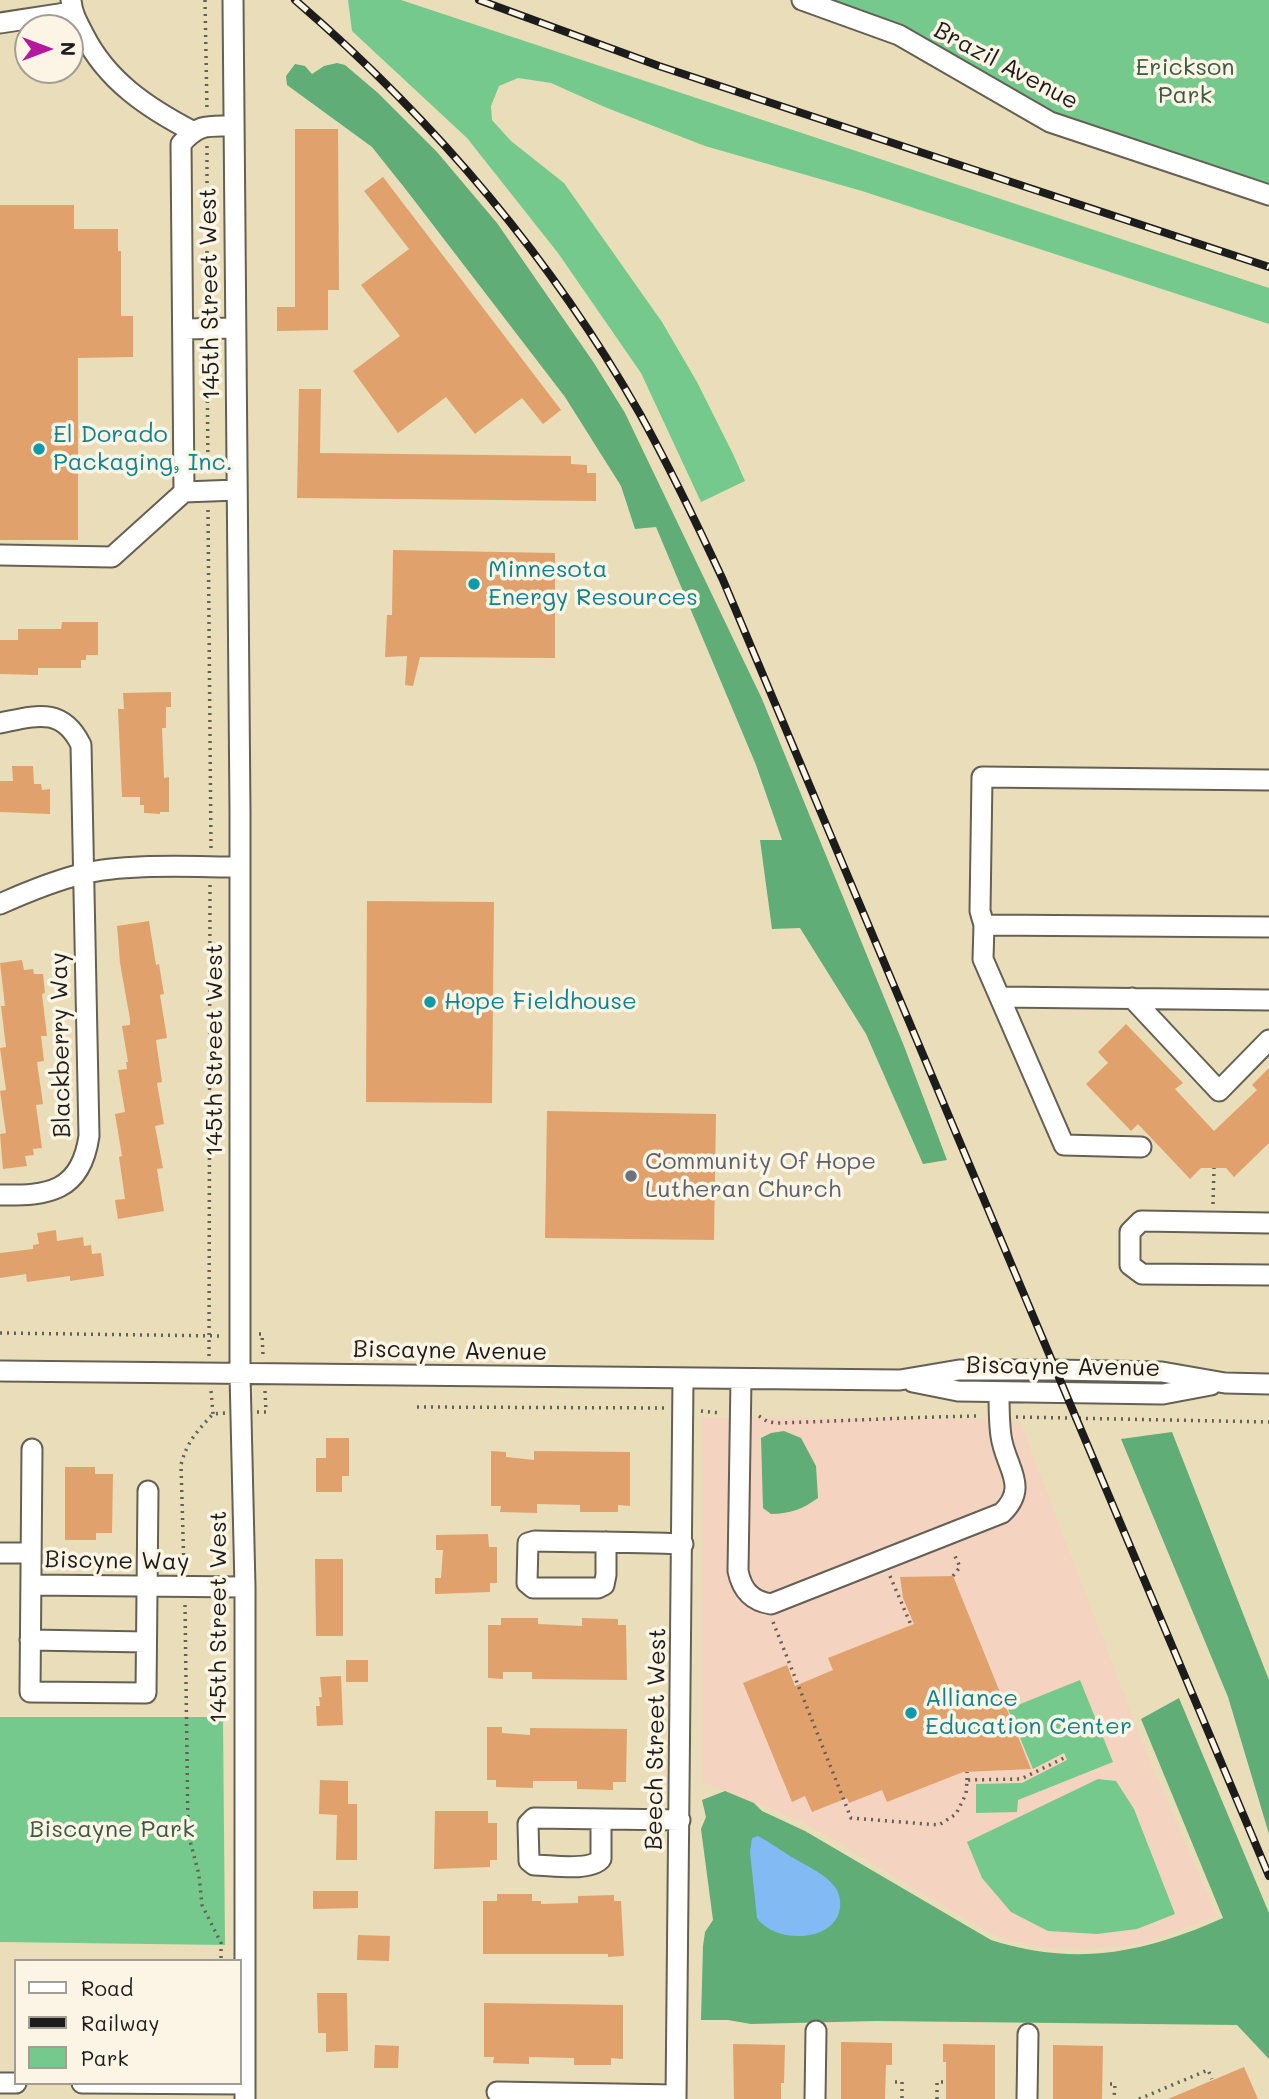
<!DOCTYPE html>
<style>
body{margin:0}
#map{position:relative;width:1269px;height:2099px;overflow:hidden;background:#e9deb9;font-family:Mali,sans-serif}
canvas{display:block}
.legend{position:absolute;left:14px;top:1959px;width:228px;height:126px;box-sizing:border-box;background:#fcf5e5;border:2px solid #a29e95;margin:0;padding:9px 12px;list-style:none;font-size:21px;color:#1c1c1c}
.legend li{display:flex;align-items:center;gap:14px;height:35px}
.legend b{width:35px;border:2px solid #a29e95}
.north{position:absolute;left:14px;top:14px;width:70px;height:70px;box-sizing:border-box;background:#fcf5e5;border:2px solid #a29e95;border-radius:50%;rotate:90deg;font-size:19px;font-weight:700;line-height:28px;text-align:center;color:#1c1c1c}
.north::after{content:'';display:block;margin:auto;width:24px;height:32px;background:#b5179e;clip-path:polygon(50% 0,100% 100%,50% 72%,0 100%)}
</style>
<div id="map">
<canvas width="1269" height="2099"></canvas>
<ul class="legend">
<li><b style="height:9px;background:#fff"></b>Road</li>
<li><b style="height:9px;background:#1c1c1c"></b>Railway</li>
<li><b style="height:19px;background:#75c98d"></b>Park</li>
</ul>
<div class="north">N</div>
</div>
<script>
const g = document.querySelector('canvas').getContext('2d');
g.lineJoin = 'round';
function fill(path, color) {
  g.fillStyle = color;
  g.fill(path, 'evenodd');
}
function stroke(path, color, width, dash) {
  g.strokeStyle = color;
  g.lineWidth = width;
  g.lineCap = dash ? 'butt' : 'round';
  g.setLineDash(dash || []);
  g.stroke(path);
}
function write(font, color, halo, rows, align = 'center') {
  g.font = font + ' Mali,sans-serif';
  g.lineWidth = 7;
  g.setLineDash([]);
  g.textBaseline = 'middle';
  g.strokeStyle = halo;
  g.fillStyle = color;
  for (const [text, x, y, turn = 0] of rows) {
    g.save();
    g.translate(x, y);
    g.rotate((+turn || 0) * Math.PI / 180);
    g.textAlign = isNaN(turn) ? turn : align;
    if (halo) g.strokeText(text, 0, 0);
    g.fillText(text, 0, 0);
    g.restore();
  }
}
const built = new Path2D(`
 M703,1417L978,1419L1020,1422L1144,1747L1217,1916L1145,1943L1091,1949L1048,1948L1007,1940L981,1928L801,1821L702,1782Z`);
const green = new Path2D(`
 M348,0H401L1269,288V324L862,191L705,146L607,108L551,83L518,78L499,86L491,106L492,120L511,141L564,183L662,322L697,382L733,454L745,481L701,502L641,373L558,253L467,138L352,31Z
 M814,0H1269V196L1042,120Z
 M1080,1680L1113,1762L1018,1800L1017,1812L976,1813V1784L1022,1783L1067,1760L1064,1753L1033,1769L1008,1709Z
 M0,1717H223L225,1945L0,1942Z
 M1098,1779L1116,1781L1134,1809L1175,1914L1137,1929L1097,1934L1048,1931L1011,1912L982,1878L967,1842Z`);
const forest = new Path2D(`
 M337,63L345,65L378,93L437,152L497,223L594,363L625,413L762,699L904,1046L947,1160L923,1164L866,1034L800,928L772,929L760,840H782L756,765L656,527L635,529L621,486L565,397L407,191L372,147L287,85L286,76L295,64L305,66L312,74L324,66Z
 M784,1431L801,1438L816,1466L818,1498C803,1509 789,1514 771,1514L763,1508L761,1438L771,1433Z
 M1172,1432L1269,1680V1834L1228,1697L1121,1439Z
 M1179,1698L1269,1913V2059L1237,2025L877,2021L751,2024L728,2020H701L703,1946L705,1932L713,1920L701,1829L706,1817L702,1800L725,1791L754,1803L762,1811L805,1831L991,1940C1076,1967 1144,1953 1223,1918L1141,1719Z`);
const water = new Path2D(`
 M758,1836C771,1843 783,1852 795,1859C809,1867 825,1874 835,1887C839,1892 841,1901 840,1908C835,1943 775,1944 757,1918L750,1852L752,1838Z`);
const building = new Path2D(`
 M295,129H338L339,290H328V330L277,331V307H295Z
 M383,177L561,410L543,424L522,398L475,434L446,397L398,433L353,371L400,336L361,285L409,249L364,191Z
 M0,205H74V229H118V251H121V316H133V357L78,358V540H0Z
 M299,389H321L320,453L571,456V464L587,465V473H596V501L297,498Z
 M393,550L555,553V658L420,657L413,686L405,685L407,656L385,657L387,615H392Z
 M62,622H98V655H86V660H81V668H38V675L0,674V640H18V629H61Z
 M171,692V707H166V728H162L164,778L169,777V812H160V814L144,813V805H140V797H122L118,709H124L123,693Z
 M12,766H33L34,784H41L42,790L50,789V814L0,812V781H13Z
 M367,901L494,902L492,1103L366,1102Z
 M149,921L156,965L159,964L164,994L160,995L167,1038L156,1040L162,1082L157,1083L164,1124L155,1126L163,1168L157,1169L164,1211L118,1219L115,1200L125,1199L119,1157L122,1156L115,1114L125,1112L118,1070L127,1069L126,1062H128L122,1026L130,1025V1019L120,963L117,926Z
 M22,960L24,970L33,969L34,974H43L45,993L42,994L47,1036H41L44,1061L37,1062L43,1104L36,1105L42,1148L33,1149L34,1155L25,1156L27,1166L3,1169L0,1134L6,1133L0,1091L6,1090L0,1048L6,1047L1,1006H5L0,963Z
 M1126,1024L1183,1083L1175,1089L1214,1131L1257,1090L1252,1085L1269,1068V1143L1234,1177L1226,1168H1201L1190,1179L1138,1124L1131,1131L1086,1084L1108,1063L1098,1052Z
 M547,1111L716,1114L714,1240L545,1238Z
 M56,1230L57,1241L83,1237L84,1246L91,1245L92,1254L101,1253L104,1276L70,1281V1276L27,1282L26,1274L0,1278V1253L33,1249V1245L39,1244L37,1233Z
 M326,1438H349V1476H342V1492H316V1458H326Z
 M491,1451L506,1452V1457L534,1460V1451L630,1452V1506L618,1505V1512H580V1505L537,1504V1513L500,1512L501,1506H491Z
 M65,1467H95V1474H113L112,1533H96V1540H65Z
 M488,1534L489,1547H497V1583H490V1592L435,1594V1578H441L443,1550H436V1535Z
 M315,1559H343V1636H316Z
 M953,1576L1031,1769L963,1772L887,1802L882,1790L849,1803L847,1798L812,1812L805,1796L792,1802L743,1683L787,1665L795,1686L833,1670L828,1658L914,1624L903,1598L900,1577Z
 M501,1618H538V1624L582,1626V1618L618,1619V1625H626L627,1680L532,1679V1672H503V1679L488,1678V1625H501Z
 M346,1660H368V1682H346Z
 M341,1676L343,1725L317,1726L316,1706H320L319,1697H322L320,1677Z
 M487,1727H502V1733L530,1735V1728L627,1729L626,1782H613V1790L577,1789V1781H533V1788L496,1787V1780H487Z
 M320,1780L348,1781V1804H357V1860H336L337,1815L319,1814Z
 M435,1811H488V1823H497V1860H490V1867L434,1869Z
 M313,1891H358V1908L313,1909Z
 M497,1894H532V1901H541V1904L578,1903V1896L614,1895V1901H621L624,1956L608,1957V1954H483V1901H497Z
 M358,1935L390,1936L389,1961L357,1960Z
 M317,1993H347L348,2051L326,2052V2033H318Z
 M484,2003L623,2005V2059L611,2058V2065H574V2058L529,2057V2064L493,2063L494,2057H484Z
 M841,2042L892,2043V2065H886L885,2099H841Z
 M733,2044L785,2045L784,2083H781V2099H734Z
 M943,2044L995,2045V2099H946V2062H943Z
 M375,2045L399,2046L398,2068H374Z
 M1053,2045L1103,2046L1102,2099H1053Z
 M1244,2067L1258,2099H1168Z`);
const path = new Path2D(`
 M205,0L207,110
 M207,146V310
 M207,345L208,474
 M208,510L211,849
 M1213,1204L1214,1168
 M0,1333L223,1336
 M259,1334H262L263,1355
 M209,1356L210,884
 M211,1391L213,1414
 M417,1407L666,1408
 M701,1411L721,1413
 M257,1412H266L265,1391
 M759,1416L768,1422L777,1423C845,1421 912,1417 980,1416
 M1016,1417L1269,1422
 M184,1569L181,1465C186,1443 198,1430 213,1414L225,1413
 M890,1576L911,1625
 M953,1576L960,1567L954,1554
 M185,1605L188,1833L199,1875L202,1905L221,1943V1961
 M773,1622L851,1818L939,1825L956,1814L966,1794L967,1780L1021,1779L1066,1757
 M967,1780V1772
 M895,2082H902V2099
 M1110,2084H1115L1114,2099
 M937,2099V2082H943
 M1139,2099L1208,2070L1212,2079`);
const minor = new Path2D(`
 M71,0C72,14 78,23 84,35C107,81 148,108 192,131
 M233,0L240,811V1374L245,1587V2099
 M802,0L899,35L1050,122L1269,195
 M0,23L72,12
 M234,126C208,126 199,123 181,144L184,492L237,490
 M184,329L235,328
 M0,555L112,557L184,492
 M0,723C35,716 62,706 81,745L89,1136C81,1192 48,1196 0,1195
 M0,904C27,892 53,881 82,874C127,863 193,867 240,867
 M984,925L980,911L982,777L1269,780
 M1000,997L1269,1000
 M1132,998L1219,1091L1269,1040
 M1141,1147L1064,1145L983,959L984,925L1269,927
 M1269,1223L1141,1221L1130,1232V1265L1142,1274L1269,1275
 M0,1371L900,1380L959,1370H1057L1162,1372L1225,1383L1269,1384
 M741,1379L738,1571C742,1590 751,1601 771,1604L1002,1513C1030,1486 1005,1467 1001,1436C999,1422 999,1406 999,1392
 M913,1382L958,1391L1163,1394L1211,1385
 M32,1449L30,1692L146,1693L148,1491
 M606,1542V1575L604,1585L598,1588H533L527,1583L528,1543L535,1541C585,1542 634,1542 683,1544
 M0,1553H31
 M31,1585L245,1587
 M30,1640L146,1642
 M601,1819V1859C589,1872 551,1865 534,1865L529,1861L528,1824L534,1818L680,1820
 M0,2083H16
 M82,2083L245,2084
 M497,2092L676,2095
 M676,2099L683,1379
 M815,2099L816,2031
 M1027,2099L1028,2034`);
const rail = new Path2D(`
 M295,0C432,118 550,256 640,414C670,468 697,524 723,580L1269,1876
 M479,0L659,66L1269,267`);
const markers = [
 [39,449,7,"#0f9aa8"],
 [474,584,7,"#0f9aa8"],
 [430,1002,7,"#0f9aa8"],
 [631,1176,7,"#6b7280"],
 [911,1713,7,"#0f9aa8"]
];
const streetNames = [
 ["Brazil Avenue",1006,66,28],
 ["145th Street West",210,294,-91],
 ["Blackberry Way",61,1045,-91],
 ["145th Street West",215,1050,-90],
 ["Biscayne Avenue",450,1351,1],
 ["Biscayne Avenue",1063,1367,1],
 ["Biscyne Way",117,1561,1],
 ["145th Street West",219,1617,-90],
 ["Beech Street West",656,1739,-89]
];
const parkNames = [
 ["Erickson",1185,68],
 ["Park",1185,96],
 ["Biscayne Park",112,1830]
];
const cultureNames = [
 ["El Dorado",53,435],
 ["Packaging, Inc.",53,463],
 ["Minnesota",488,570],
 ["Energy Resources",488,598],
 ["Hope Fieldhouse",444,1002],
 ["Alliance",925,1699],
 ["Education Center",925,1727]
];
const worshipNames = [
 ["Community Of Hope",645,1162],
 ["Lutheran Church",645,1190]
];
fill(built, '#f4d3c1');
fill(green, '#75c98d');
fill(forest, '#60ad78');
fill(water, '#82bbf3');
fill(building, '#e0a16d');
stroke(minor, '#646053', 23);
stroke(path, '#646053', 3.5, [2, 5]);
stroke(minor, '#fff', 19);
stroke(rail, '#1c1c1c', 8);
stroke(rail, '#fcf5e5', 5, [16]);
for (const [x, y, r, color] of markers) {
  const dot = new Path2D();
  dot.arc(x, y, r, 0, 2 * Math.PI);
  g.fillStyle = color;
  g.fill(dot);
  stroke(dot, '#fcf5e5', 2.5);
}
write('24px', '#1c1c1c', '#fcf5e5', streetNames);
write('24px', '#3b5944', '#fcf5e5', parkNames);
write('24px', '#0d838f', '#fcf5e5', cultureNames, 'left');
write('24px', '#5b616d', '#fcf5e5', worshipNames, 'left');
</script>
